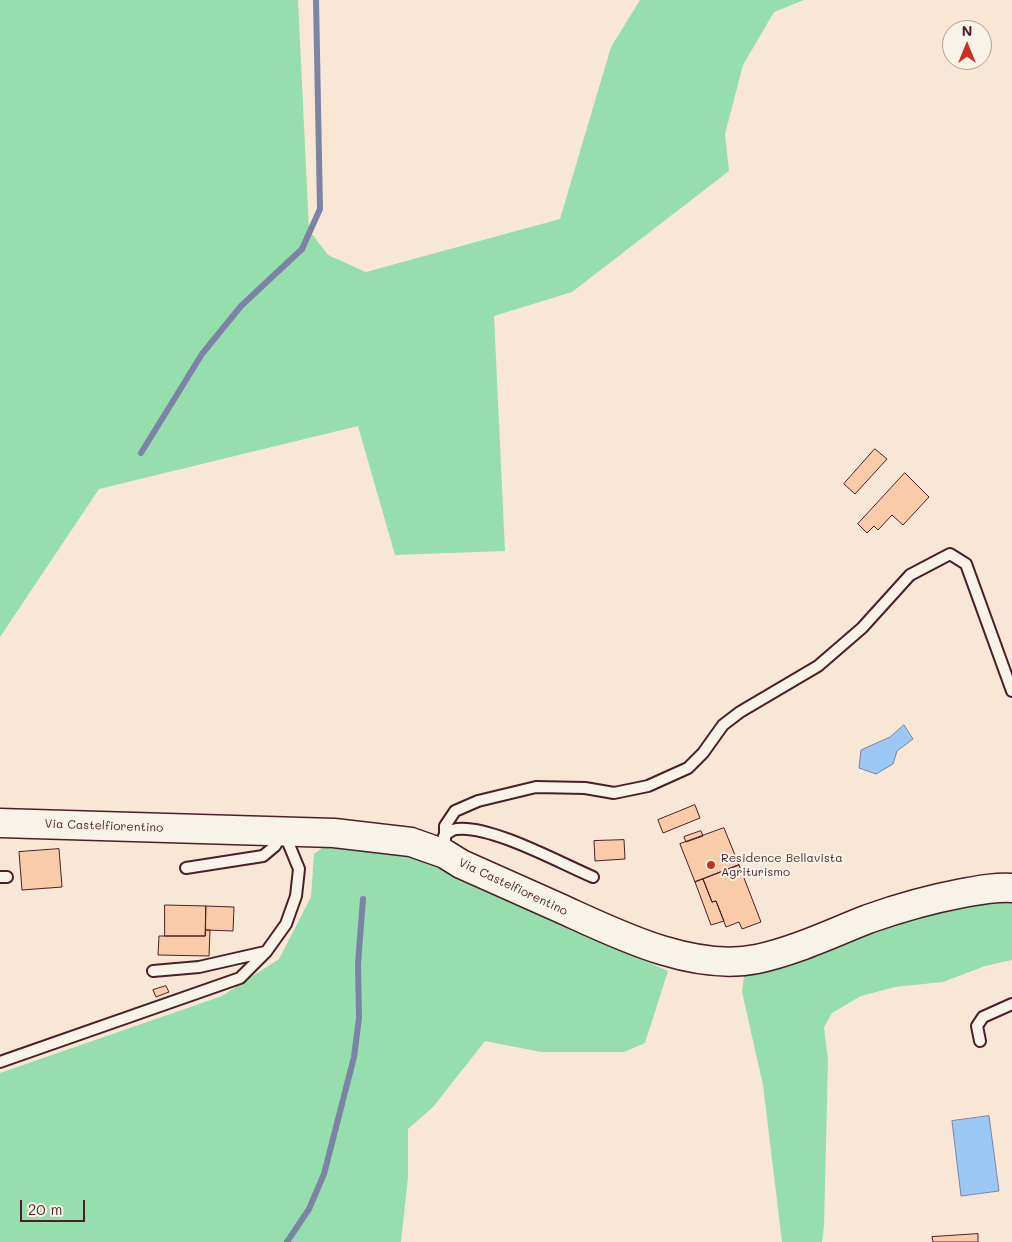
<!DOCTYPE html>
<style>
body{margin:0}
#map{position:relative;width:1012px;height:1242px;overflow:hidden;background:#f8e7d5;font-family:Mali,sans-serif}
canvas{display:block}
.north{position:absolute;left:942px;top:20px;width:50px;height:50px;box-sizing:border-box;background:#f7f3e8;border:1px solid #b29e9c;border-radius:50%;rotate:0deg;font-size:14px;font-weight:700;line-height:20px;text-align:center;color:#4a1f2b}
.north::after{content:'';display:block;margin:auto;width:18px;height:22px;background:#c8321e;clip-path:polygon(50% 0,100% 100%,50% 72%,0 100%)}
.scale{position:absolute;left:20px;top:1200px;width:65px;height:22px;box-sizing:border-box;border:2px solid #4a1f2b;border-top:0;padding-left:6px;font-size:15px;line-height:18px;white-space:nowrap;color:#4a1f2b;-webkit-text-stroke:4px #f7f3e8;paint-order:stroke}
</style>
<div id="map">
<canvas width="1012" height="1242"></canvas>
<div class="north">N</div>
<div class="scale">20 m</div>
</div>
<script>
const g = document.querySelector('canvas').getContext('2d');
g.lineJoin = 'round';
function fill(path, color) {
  g.fillStyle = color;
  g.fill(path, 'evenodd');
}
function stroke(path, color, width, dash) {
  g.strokeStyle = color;
  g.lineWidth = width;
  g.lineCap = dash ? 'butt' : 'round';
  g.setLineDash(dash || []);
  g.stroke(path);
}
function write(font, color, halo, rows, align = 'center') {
  g.font = font + ' Mali,sans-serif';
  g.lineWidth = 4;
  g.setLineDash([]);
  g.textBaseline = 'middle';
  g.strokeStyle = halo;
  g.fillStyle = color;
  for (const [text, x, y, turn = 0] of rows) {
    g.save();
    g.translate(x, y);
    g.rotate((+turn || 0) * Math.PI / 180);
    g.textAlign = isNaN(turn) ? turn : align;
    if (halo) g.strokeText(text, 0, 0);
    g.fillText(text, 0, 0);
    g.restore();
  }
}
const green = new Path2D(`
 M0,0H298L309,230L328,255L366,272L560,219L611,47L640,0H804L774,12L743,65L725,134L729,171L572,292L494,316L505,551L395,555L358,426L99,489L0,637Z
 M329,843L422,858L474,885L668,971L645,1043L624,1052H541L485,1041L433,1107L408,1129V1177L401,1242H0V1073L222,996L279,959L311,897L314,854Z
 M1012,896V960L985,966L943,982L895,987L861,996L832,1013L824,1027L828,1060L824,1226L822,1242H782L763,1085L742,992L744,976L752,970L943,903Z`);
const water = new Path2D(`
 M904,725L913,739L897,751L893,764L876,774L859,768L861,750L890,737Z
 M989,1116L999,1191L961,1196L952,1121Z`);
const stream = new Path2D(`
 M141,453L202,354L241,306L302,249L320,209L316,0
 M287,1242L309,1209L324,1174L354,1057L359,1018L358,964L363,899`);
const building = new Path2D(`
 M875,449L887,459L855,494L844,484Z
 M905,473L929,497L903,525L892,515L878,530L874,526L867,533L858,524Z
 M695,805L700,818L663,833L658,820Z
 M724,828L739,865L695,882L680,844Z
 M701,831L703,836L686,842L684,837Z
 M624,840L625,859L595,861L594,841Z
 M59,849L62,887L22,890L19,852Z
 M739,865L761,922L742,929L739,922L726,927L716,901L712,902L703,879Z
 M703,879L712,902L716,901L724,921L711,925L695,882Z
 M165,905L206,906L205,936H165Z
 M206,906L234,907L233,931L206,930Z
 M206,930H210L209,956L158,955L159,936H205Z
 M166,986L169,992L156,997L153,990Z
 M978,1234V1242H933L932,1237Z`);
const lane = new Path2D(`
 M444,836C448,833 452,829 457,829C491,825 560,863 593,877
 M445,853V826L455,811L478,801L536,787L585,788L614,793L648,786L688,768L703,753L723,725L740,712L818,666L862,628L910,575L950,554L966,564L1012,691
 M186,868L263,856L275,846L282,834
 M0,877H7
 M153,971L199,967L265,952
 M980,1041L977,1026L983,1017L1012,1004
 M0,1062L240,978L266,952L286,924L296,896L299,869L285,835`);
const secondary = new Path2D(`
 M0,823L334,833L411,842L445,854L461,864C494,879 528,894 562,909C619,935 693,972 757,959C795,951 832,933 868,919C899,908 931,899 963,893C980,890 995,887 1012,888`);
const markers = [
 [711,865,5,"#c8321e"]
];
const streetNames = [
 ["Via Castelfiorentino",104,826,2],
 ["Via Castelfiorentino",513,887,25]
];
const poiNames = [
 ["Residence Bellavista",721,858],
 ["Agriturismo",721,872]
];
fill(green, '#96dead');
fill(water, '#9bc8f5');
stroke(water, '#7b84a4', 1);
stroke(stream, '#7b84a4', 6);
fill(building, '#f9cba8');
stroke(building, '#4a1f2b', 1);
stroke(lane, '#4a1f2b', 14);
stroke(secondary, '#4a1f2b', 31);
stroke(lane, '#f7f3e8', 10);
stroke(secondary, '#f7f3e8', 28);
for (const [x, y, r, color] of markers) {
  const dot = new Path2D();
  dot.arc(x, y, r, 0, 2 * Math.PI);
  g.fillStyle = color;
  g.fill(dot);
  stroke(dot, '#f7f3e8', 2);
}
write('12px', '#4a1f2b', '#f7f3e8', streetNames);
write('12px', '#4a1f2b', '#f7f3e8', poiNames, 'left');
</script>
